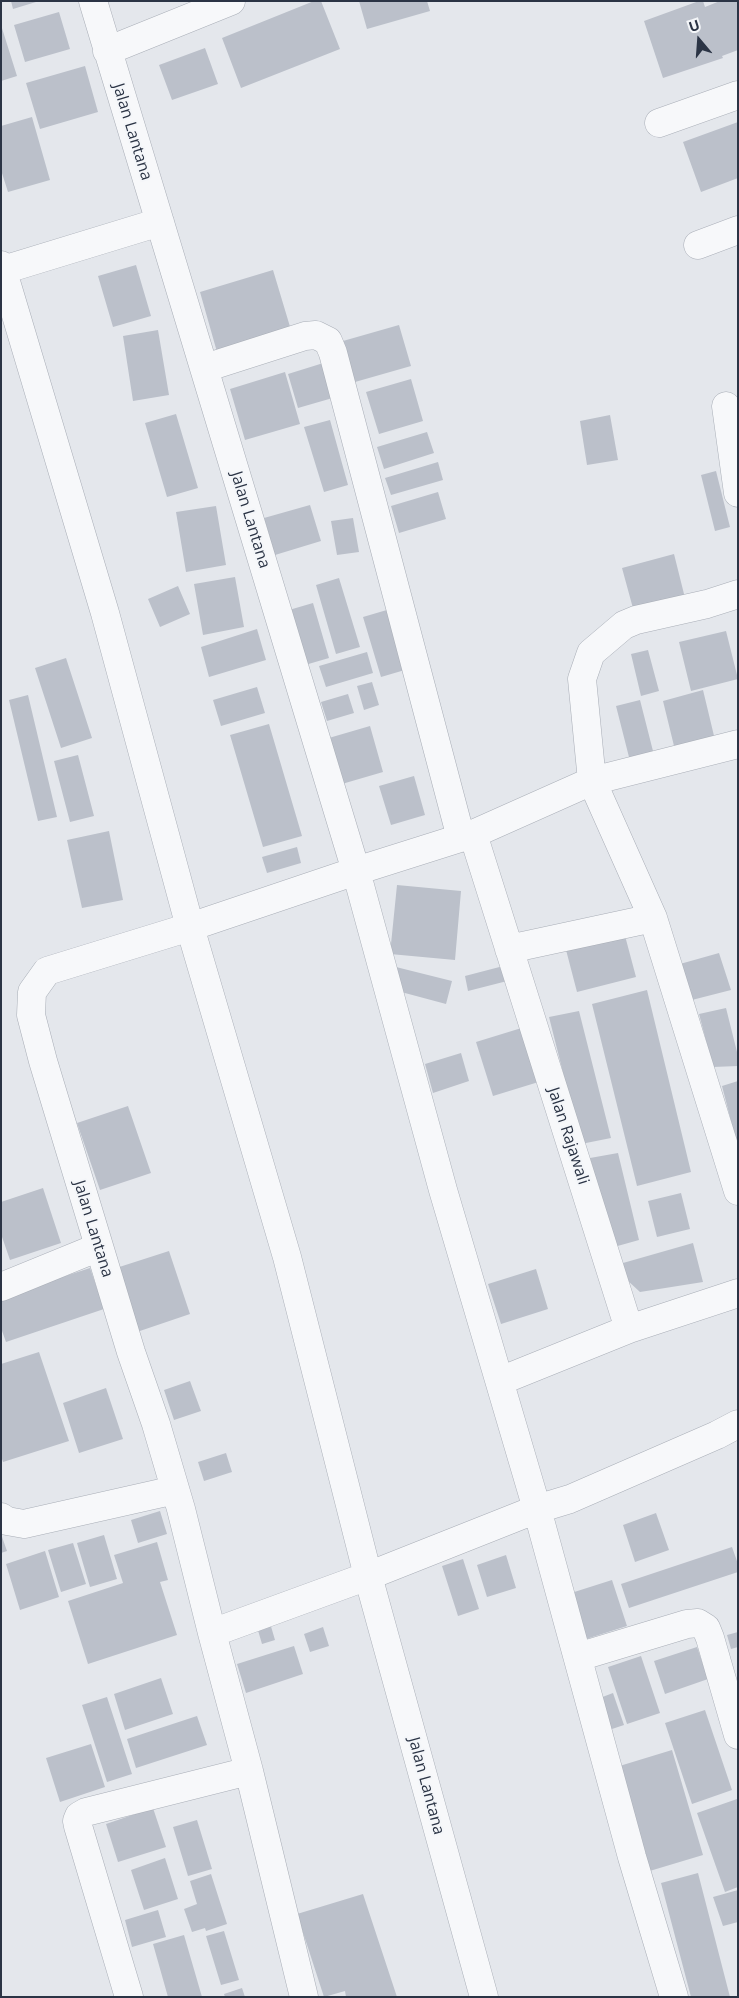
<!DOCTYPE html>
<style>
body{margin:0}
#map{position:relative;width:739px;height:1998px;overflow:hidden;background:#e4e7ec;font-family:"Open Sans",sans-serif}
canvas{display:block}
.frame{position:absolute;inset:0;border:2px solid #2b3445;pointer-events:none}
.north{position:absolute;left:674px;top:15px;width:50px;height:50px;-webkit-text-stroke:4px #f4f6f9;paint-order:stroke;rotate:342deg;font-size:14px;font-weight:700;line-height:20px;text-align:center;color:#2b3445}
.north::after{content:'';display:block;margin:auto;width:18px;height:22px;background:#2b3445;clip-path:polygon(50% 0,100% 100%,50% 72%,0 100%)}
</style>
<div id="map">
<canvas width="739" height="1998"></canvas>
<div class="frame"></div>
<div class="north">U</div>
</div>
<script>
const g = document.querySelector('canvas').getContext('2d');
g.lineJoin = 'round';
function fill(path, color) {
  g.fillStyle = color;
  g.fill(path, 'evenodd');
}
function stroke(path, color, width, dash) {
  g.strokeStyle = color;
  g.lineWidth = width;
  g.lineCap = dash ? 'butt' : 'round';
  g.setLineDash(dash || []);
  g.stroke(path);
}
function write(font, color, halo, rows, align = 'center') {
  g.font = font + ' "Open Sans",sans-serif';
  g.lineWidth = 4;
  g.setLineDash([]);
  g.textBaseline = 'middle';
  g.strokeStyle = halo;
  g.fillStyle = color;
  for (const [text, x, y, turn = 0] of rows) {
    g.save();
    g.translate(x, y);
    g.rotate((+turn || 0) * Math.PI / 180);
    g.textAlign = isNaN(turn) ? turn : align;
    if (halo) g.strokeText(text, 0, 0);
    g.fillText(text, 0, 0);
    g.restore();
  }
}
const building = new Path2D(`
 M11,1H36V2L13,9Z
 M314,1H321L340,49L241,88L222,38Z
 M359,1H427L430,11L367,29Z
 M699,1H703L705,7L720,1H738V50L722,56L723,58L663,78L644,21Z
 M59,12L70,49L25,62L14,25Z
 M1,25L17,76L1,81Z
 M205,48L218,84L172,100L159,65Z
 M85,66L98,112L40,129L26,83Z
 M32,117L50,180L8,192L1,170V126Z
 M738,122V178L701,192L683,142Z
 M136,265L151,316L113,327L98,276Z
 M273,270L291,330L217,352L200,292Z
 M399,325L411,366L355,382L343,341Z
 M158,330L169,395L133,401L123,336Z
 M333,360L343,395L298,408L288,374Z
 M285,372L300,424L245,440L230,389Z
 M411,379L423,421L379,434L366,392Z
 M176,414L198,488L167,497L145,423Z
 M610,415L618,460L587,465L580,421Z
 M330,420L348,485L324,492L304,427Z
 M427,432L434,453L384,469L377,447Z
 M438,462L443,480L391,495L385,478Z
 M716,471L730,527L715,531L701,475Z
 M438,492L446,519L399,533L391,506Z
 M310,505L321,541L275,555L264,518Z
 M216,506L226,565L186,572L176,512Z
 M353,518L359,552L337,555L331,521Z
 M674,554L685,598L634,612L622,568Z
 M235,577L244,627L203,635L194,584Z
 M339,578L360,647L336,654L316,585Z
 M178,586L190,614L160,627L148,599Z
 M313,603L329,658L305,665L289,610Z
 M397,607L415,667L381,677L363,617Z
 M257,629L266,660L209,677L201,647Z
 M726,631L738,679L691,691L679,642Z
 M648,650L659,691L641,696L631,654Z
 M367,652L373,673L326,687L319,666Z
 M66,658L92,738L61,748L35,668Z
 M372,682L379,705L364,710L357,686Z
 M257,687L265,713L221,726L213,700Z
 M703,690L715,740L675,750L663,701Z
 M348,694L354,713L327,721L321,702Z
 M28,695L57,817L38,821L9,700Z
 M640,700L654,755L630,761L616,706Z
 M269,724L302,836L263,847L230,735Z
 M370,726L383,772L335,786L322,740Z
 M78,755L94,816L70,822L54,761Z
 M414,776L425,815L391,825L379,786Z
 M109,831L123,900L82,908L67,840Z
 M297,847L301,863L267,873L262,857Z
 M397,885L461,891L455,960L390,954Z
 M624,932L636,977L577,992L565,946Z
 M719,953L731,990L688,1001L680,964Z
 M511,964L515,979L468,991L465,976Z
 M396,967L452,981L446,1004L390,989Z
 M647,990L691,1172L637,1186L592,1004Z
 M726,1008L738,1056V1066L713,1067L699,1014Z
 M579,1011L611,1138L581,1144L549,1017Z
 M528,1026L545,1080L493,1096L476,1042Z
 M461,1053L469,1081L433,1093L425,1064Z
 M738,1081V1143L737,1144L722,1086Z
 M128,1106L151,1173L100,1190L77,1123Z
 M618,1153L639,1240L614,1247L590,1158Z
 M43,1188L61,1243L10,1260L1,1234V1202Z
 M681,1193L690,1229L657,1237L648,1201Z
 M693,1243L703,1282L640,1292L627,1280L623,1263Z
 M169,1251L190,1314L131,1334L110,1270Z
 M90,1268L104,1309L6,1342L1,1328V1297Z
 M536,1269L548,1309L501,1324L488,1284Z
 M39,1352L69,1441L3,1462L1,1456V1364Z
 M190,1381L201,1411L174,1420L164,1390Z
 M106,1388L123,1439L79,1453L63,1403Z
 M226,1453L232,1472L204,1481L198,1462Z
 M160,1511L167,1534L138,1543L131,1520Z
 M656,1513L669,1550L635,1562L623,1525Z
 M1,1534L7,1551L1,1553Z
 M104,1535L117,1579L90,1587L77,1543Z
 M157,1542L168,1580L160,1582L177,1635L88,1664L68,1601L123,1583L114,1555Z
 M73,1543L86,1584L61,1592L48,1550Z
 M732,1547L738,1564V1572L629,1608L621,1584Z
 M45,1551L59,1597L20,1610L6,1564Z
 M506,1555L516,1588L487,1597L477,1565Z
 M463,1559L479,1609L458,1616L442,1566Z
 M612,1580L627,1626L583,1640L568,1594Z
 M270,1623L275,1640L262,1644L257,1627Z
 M323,1627L329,1646L310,1652L304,1634Z
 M738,1632V1647L731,1649L727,1635Z
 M294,1646L303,1674L246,1693L237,1664Z
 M697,1647L708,1679L665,1694L654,1661Z
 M641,1656L660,1713L627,1724L608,1667Z
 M161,1678L173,1714L125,1730L114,1694Z
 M613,1693L624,1725L603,1732L592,1701Z
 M107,1697L132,1774L107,1782L82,1705Z
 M705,1710L732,1790L692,1804L665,1723Z
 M197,1716L207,1745L136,1768L127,1739Z
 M91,1744L105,1787L60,1802L46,1758Z
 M672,1750L703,1855L643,1873L613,1768Z
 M737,1799L738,1887L725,1892L697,1813Z
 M153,1808L166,1847L118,1862L106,1824Z
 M197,1820L212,1869L188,1876L173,1827Z
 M165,1858L178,1899L144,1910L131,1870Z
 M698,1873L730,1997H691L661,1883Z
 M211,1874L227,1924L206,1931L205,1928L192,1932L184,1909L197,1904L190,1881Z
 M738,1890V1922L723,1926L713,1897Z
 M363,1894L397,1997H346L345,1991L324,1997L297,1914Z
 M158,1910L166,1937L132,1947L125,1920Z
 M224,1931L239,1980L221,1985L206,1936Z
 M184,1935L202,1997H168L153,1944Z
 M242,1988L245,1997H225L224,1994Z`);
const minor = new Path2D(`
 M93,1L356,871L443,1190L537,1509L632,1857L674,1997
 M107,51L231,1
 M659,123L738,95
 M698,245L738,230
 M1,265L105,613L190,927L287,1257L368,1576L484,1997
 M3,270L160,222
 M205,368L305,336L316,335L328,341L333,353L461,838
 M726,406L738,493
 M738,594L707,604L636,620L624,625L591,653L582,679L592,781L653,918L738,1191
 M473,834L629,1329L738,1293
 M509,949L653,918
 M1,1287L99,1247
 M500,1381L629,1329
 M1,1517L7,1521L24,1524L175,1490
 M212,1633L181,1509L156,1424L131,1352L43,1061L31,1015L32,992L47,971L190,927L356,871L473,834L592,781L738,744
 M578,1657L687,1624L698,1623L706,1628L710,1638L738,1735
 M129,1997L78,1826L77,1821L79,1816L86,1812L249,1771
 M304,1997L249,1771L212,1633L368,1576L537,1509L570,1499L717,1435L738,1424`);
const streetNames = [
 ["Jalan Lantana",132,132,73],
 ["Jalan Lantana",250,520,73],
 ["Jalan Rajawali",568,1136,72],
 ["Jalan Lantana",93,1229,73],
 ["Jalan Lantana",426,1786,75]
];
fill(building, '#bbc0ca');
stroke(minor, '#a9aeb7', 29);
stroke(minor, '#f7f8fa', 28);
write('16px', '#2b3445', '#f4f6f9', streetNames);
</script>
